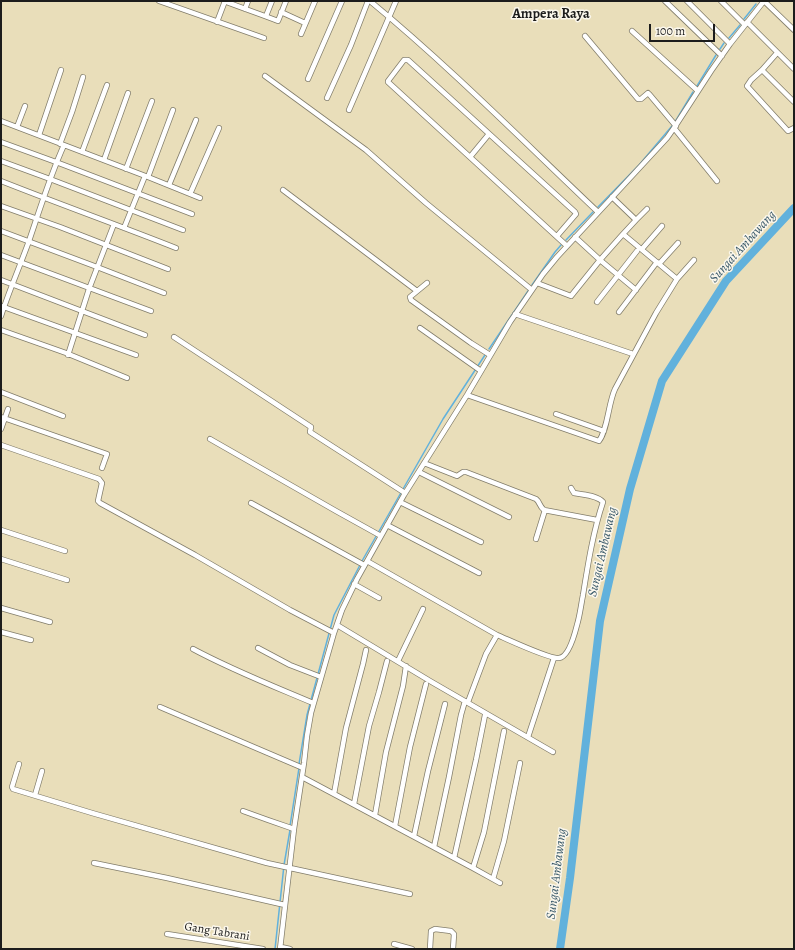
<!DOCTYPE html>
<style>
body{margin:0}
#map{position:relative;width:795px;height:950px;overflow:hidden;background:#e9deba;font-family:Alegreya,serif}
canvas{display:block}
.frame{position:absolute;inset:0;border:2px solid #1c1c1c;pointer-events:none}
.scale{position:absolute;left:649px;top:24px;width:66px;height:18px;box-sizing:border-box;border:2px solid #1c1c1c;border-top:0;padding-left:5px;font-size:12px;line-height:14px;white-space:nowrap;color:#1c1c1c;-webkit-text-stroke:3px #fbf7ec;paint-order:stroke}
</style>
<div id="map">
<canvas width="795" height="950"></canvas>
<div class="frame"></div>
<div class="scale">100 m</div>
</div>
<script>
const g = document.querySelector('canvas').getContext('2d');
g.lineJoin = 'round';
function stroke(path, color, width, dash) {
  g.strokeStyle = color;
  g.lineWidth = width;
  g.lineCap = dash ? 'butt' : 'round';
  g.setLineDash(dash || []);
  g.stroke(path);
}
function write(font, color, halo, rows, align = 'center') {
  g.font = font + ' Alegreya,serif';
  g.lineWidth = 3;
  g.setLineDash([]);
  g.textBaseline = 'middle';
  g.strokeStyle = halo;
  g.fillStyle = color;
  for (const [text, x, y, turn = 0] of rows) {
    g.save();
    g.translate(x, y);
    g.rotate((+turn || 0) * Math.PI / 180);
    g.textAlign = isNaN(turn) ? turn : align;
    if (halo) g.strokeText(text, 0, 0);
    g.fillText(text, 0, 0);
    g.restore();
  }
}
const stream = new Path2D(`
 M744,19L756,4
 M729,38L740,25
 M720,49L724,43
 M697,86L716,55
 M675,122L693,92
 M598,207L639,165L672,126
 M566,240L593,212
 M532,285L555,252L561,245
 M489,349L528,291
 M362,561L443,419L485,355
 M299,764L307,715L334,615L360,565
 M290,826L299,768
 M275,949L284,865L290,830`);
const river = new Path2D(`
 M560,949L570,878L600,621L630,489L662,381L726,281L794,208`);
const minor = new Path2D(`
 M159,1L264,38
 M224,1C242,8 260,14 278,21L286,1
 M370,1C450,67 523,141 598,212
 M665,1L722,56
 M687,1L730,44
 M721,1L745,25
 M764,1L794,30
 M245,9L248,1
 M281,12L305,23
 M266,16L272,1
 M217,22L225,1
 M747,22L794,69
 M632,31L698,91
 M301,34L315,1
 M585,36L638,99H641L648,93L649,94L676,126
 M777,53L762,70L751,80L747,86L788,131L794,128
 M762,70L794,102
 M265,76L366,150L426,203L532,290
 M308,79L342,1
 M327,98L351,45L368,1
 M349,110L396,1
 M1,121L148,177L200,198
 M17,127L25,106
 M674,128L717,181
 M39,135L61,70
 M1,142L56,162L192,214
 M60,144L72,112L83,77
 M82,152L107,85
 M470,157L489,134
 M104,160L128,93
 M1,161L50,179L183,230
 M126,169L152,101
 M148,177L173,110
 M1,181C59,204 118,225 176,248
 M169,185L196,120
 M283,190L417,291
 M190,194L219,128
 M612,197L636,220L623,234L677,279L694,260
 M1,206L60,227L168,269
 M636,220L647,209
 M114,224L89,289L82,311L145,335
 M124,228L145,176
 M1,231L97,267L164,293
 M557,236L576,214L575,212L408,60H404L388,81V82L567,246
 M575,237L600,260L636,290
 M642,249L662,226
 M1,255L151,311
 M659,264L678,243
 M1,280L82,311L68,355
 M427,283L410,297L411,300L471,343L490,355
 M537,283L571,296L600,260L623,234
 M597,302L637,251
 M1,306L136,355
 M619,312L657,262
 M515,314L633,354
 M1,316C9,291 20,266 29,241C40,209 50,176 64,145
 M420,328L481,371
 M1,330L66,353L127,378
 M174,337L311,427L310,432L405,493
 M1,392L63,416
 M467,395L599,441C608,429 608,404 615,389L656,313L677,279
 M556,414L604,431
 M1,417L107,454L102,468
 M1,429L8,409
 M210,439L336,511L381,536
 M1,445L99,479L102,483L98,501L100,503L195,555L290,610L334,633
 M424,463L457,476L463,472H466L536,499C540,502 539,506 544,510L597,520
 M419,472L509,517
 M400,502L481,542
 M251,503L364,565
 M387,525L479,573
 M1,530L65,551
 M536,539L545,510
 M1,559L67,580
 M367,561L497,635C507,639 551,660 559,658C569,657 575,633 577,625C580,615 581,605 583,595C588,564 593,532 603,502C597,495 583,495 574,493L571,488
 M354,584L379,598
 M1,608L50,622
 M337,625L430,681L553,752
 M1,632L31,640
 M258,648L290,665L321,677
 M193,649C232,670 273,686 313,703
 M398,661L423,609
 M468,702L486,654L497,635
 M160,707L303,768
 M528,737L554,658
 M19,764L12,787L13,789L92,813L267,863L410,894
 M302,777L473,868L500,883
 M334,794L346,728L363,664L366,650
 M35,795L42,771
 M354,804L369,726L379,692L387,661
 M243,811L268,820L294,829
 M375,815L386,752L403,686L406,666
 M395,826L410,747L426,684
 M414,836L428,771L445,704
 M434,847L449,777L461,715L465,701
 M454,858L476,760L485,715
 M94,863L167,878L285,905
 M473,868L484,832L504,731
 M493,879L504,841L520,763
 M167,934L263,949
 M394,944L412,949
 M281,947L290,949
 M280,949L294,829L304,763L307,736L311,713L334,633L342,610L357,579L404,495L467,395L510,322L543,274L557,257L667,138L674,128L711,71L730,44L764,1
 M430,949L431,931L435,929L451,931L454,934L453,949`);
const streetNames = [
 ["Gang Tabrani",217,932,9]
];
const waterNames = [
 ["Sungai Ambawang",743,247,-48],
 ["Sungai Ambawang",603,552,-77],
 ["Sungai Ambawang",557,874,-83]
];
const quarterNames = [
 ["Ampera Raya",551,15]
];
stroke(stream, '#61b1dc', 1.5);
stroke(river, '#61b1dc', 8);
stroke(minor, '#827d6b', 6);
stroke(minor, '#fff', 4.5);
write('12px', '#1c1c1c', '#fbf7ec', streetNames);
write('italic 13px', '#385869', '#fbf7ec', waterNames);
write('bold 14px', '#1c1c1c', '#fbf7ec', quarterNames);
</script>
